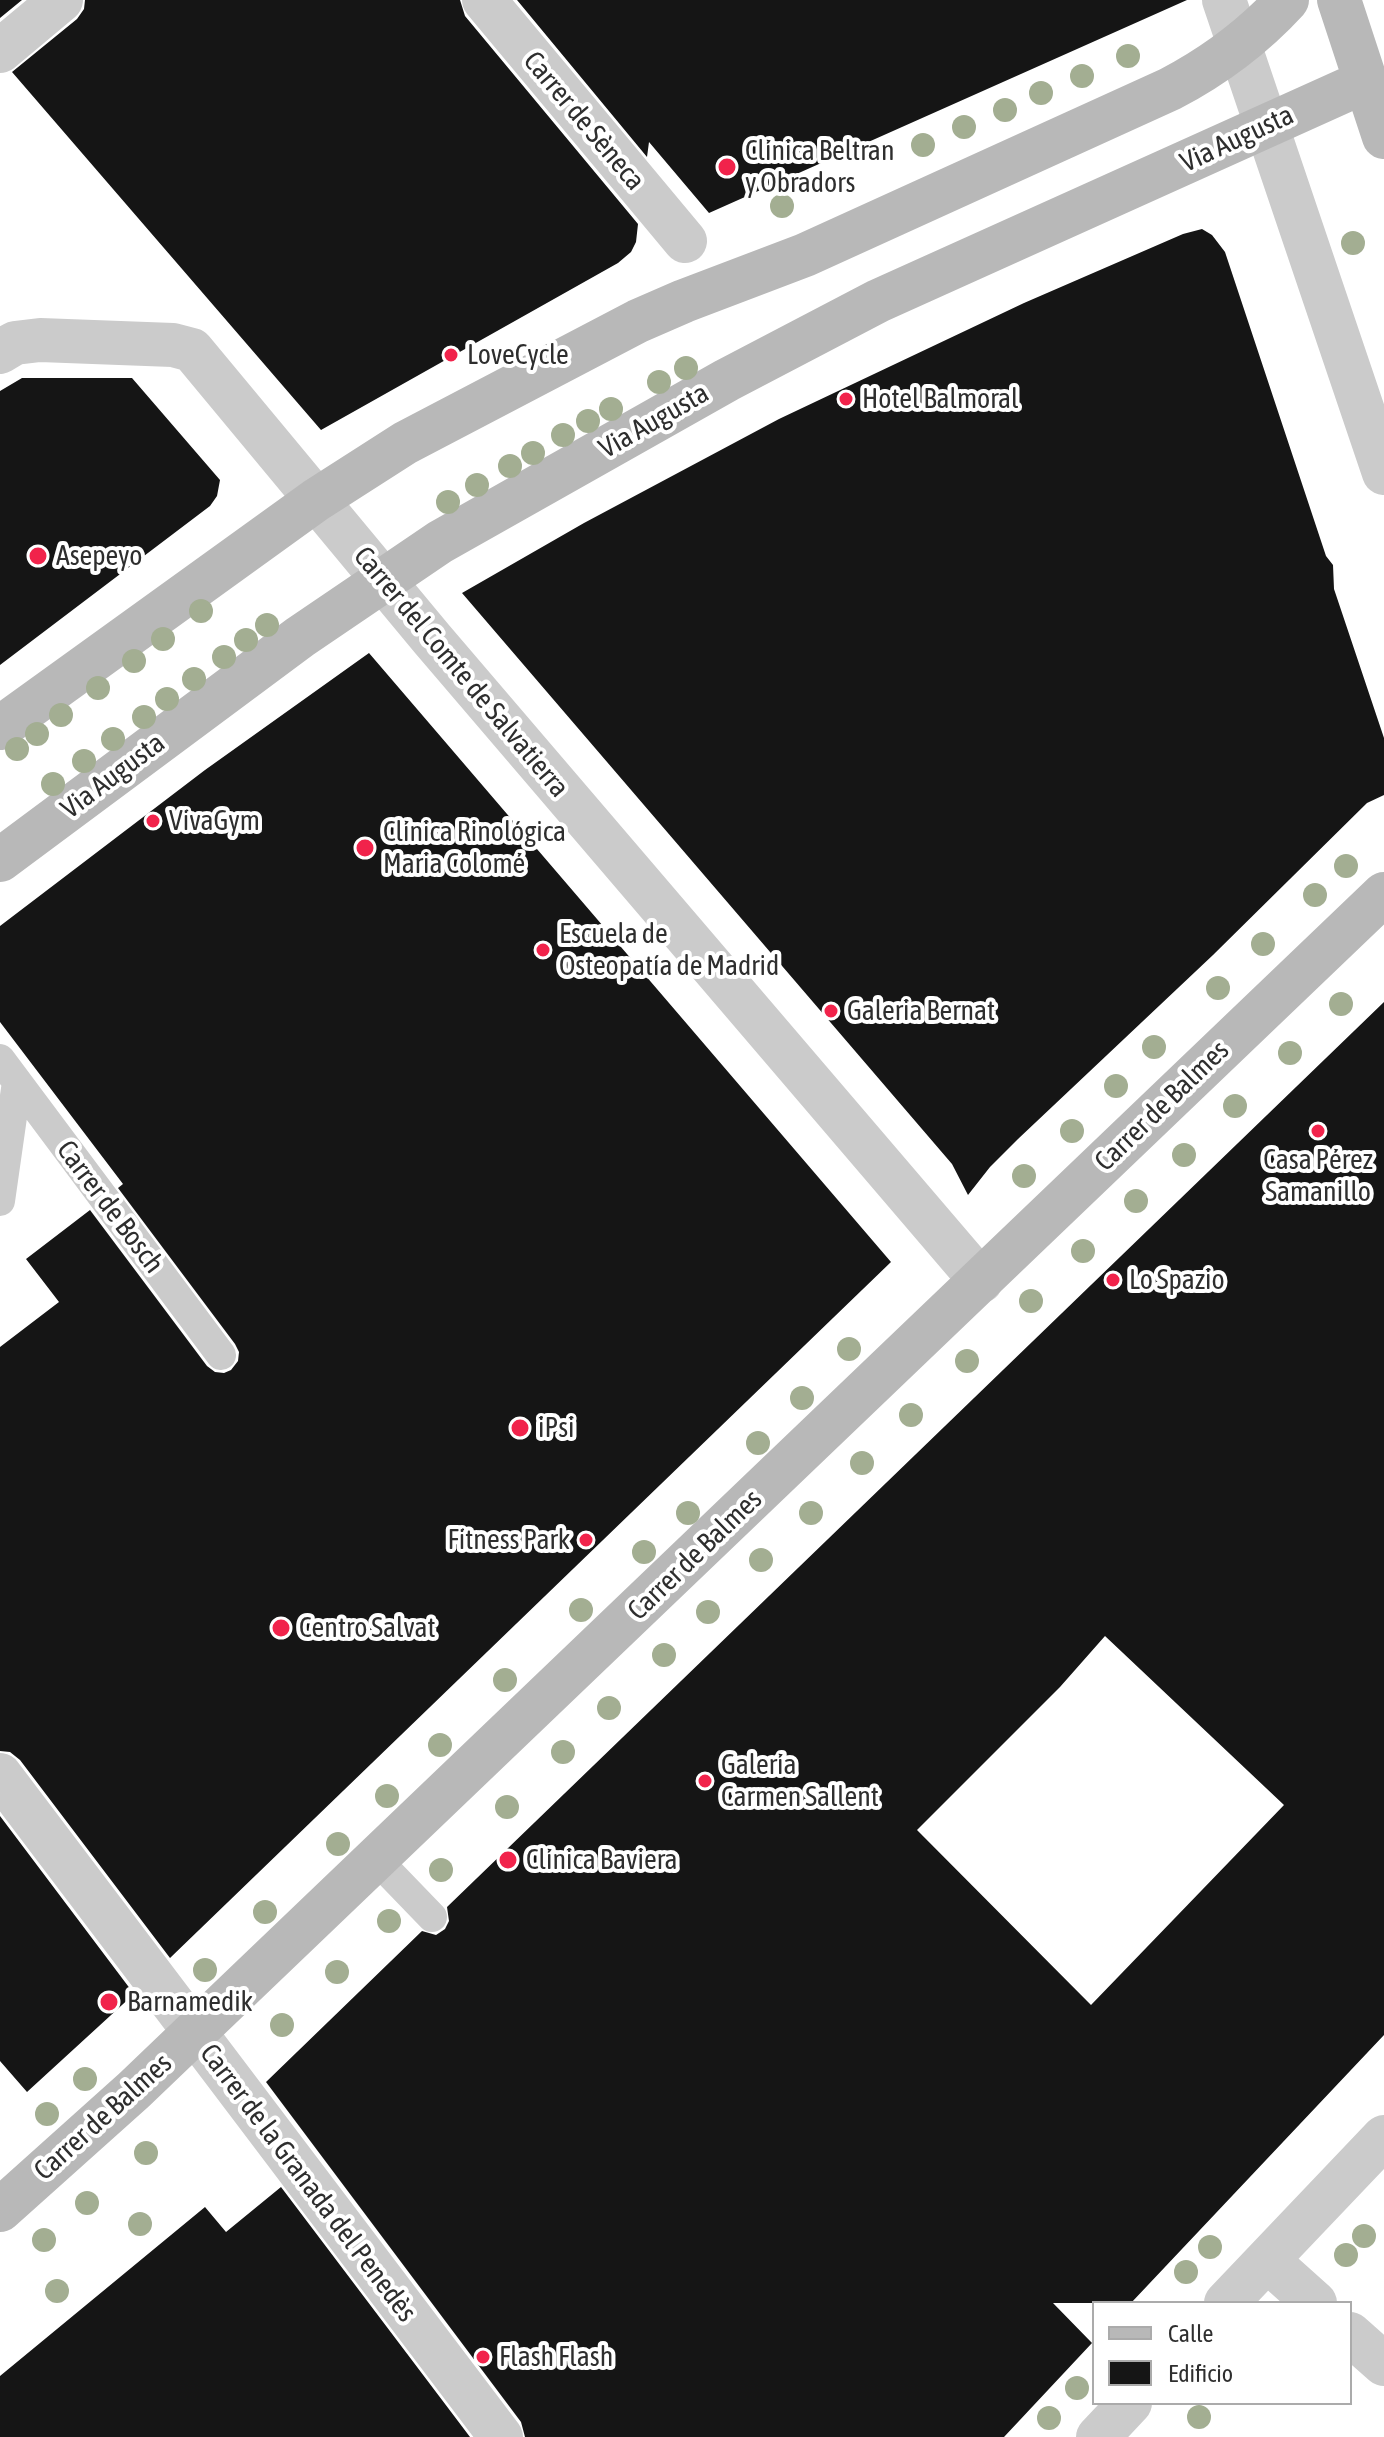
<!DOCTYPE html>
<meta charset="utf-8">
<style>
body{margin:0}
#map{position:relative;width:1384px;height:2437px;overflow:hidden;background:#fff;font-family:"Asap Condensed",sans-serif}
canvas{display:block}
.legend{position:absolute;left:1092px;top:2301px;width:260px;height:104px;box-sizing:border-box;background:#fff;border:2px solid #ababab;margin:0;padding:10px 14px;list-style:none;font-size:24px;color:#2e2e2e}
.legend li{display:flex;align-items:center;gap:16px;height:40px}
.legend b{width:40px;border:2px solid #ababab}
</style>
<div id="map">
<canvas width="1384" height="2437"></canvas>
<ul class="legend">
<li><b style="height:10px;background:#b8b8b8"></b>Calle</li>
<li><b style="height:22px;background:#151515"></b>Edificio</li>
</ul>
</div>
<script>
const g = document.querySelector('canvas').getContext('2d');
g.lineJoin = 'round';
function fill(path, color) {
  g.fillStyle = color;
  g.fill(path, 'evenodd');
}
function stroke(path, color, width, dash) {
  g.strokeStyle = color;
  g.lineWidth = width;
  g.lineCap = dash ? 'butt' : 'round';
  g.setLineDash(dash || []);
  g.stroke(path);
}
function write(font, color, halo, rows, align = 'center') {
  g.font = font + ' "Asap Condensed",sans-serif';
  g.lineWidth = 8;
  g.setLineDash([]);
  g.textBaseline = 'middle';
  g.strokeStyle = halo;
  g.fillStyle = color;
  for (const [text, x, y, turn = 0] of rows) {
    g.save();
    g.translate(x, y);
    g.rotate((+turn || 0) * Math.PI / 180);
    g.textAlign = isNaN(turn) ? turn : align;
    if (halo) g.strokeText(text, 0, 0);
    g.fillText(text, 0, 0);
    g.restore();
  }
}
const building = new Path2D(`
 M0,0H22L0,18Z
 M85,0H460L465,16L638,224L636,242L631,252L618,263L321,430L12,72L77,19L84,9Z
 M517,0H1187L709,213L649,142L647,157Z
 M1202,229L1212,235L1225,252L1326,556L1333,565L1334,589L1384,738V795L1367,803L1213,955L1018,1139L990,1167L968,1195L952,1164L462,593L584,523L779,419L1024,303L1183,234Z
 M22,378H132L220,480L217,496L210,506L0,665V391Z
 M369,653L891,1262L170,1958L20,1760L10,1752L0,1751V1347L59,1302L26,1259L90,1210L207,1366L215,1372L224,1373L231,1370L238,1361L239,1352L235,1344L118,1188L123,1184L0,1022V926L205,770Z
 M1384,1002V2035L1131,2303H1053L1092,2343L1004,2437H525L521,2422L266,2082L422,1931L436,1935L445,1929L449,1921L447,1907ZM1105,1636L1284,1805L1091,2005L917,1830L1060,1687Z
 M0,1816L134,1994L27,2092L0,2061Z
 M281,2187L470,2437H0V2376L205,2207L226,2232Z`);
const service = new Path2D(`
 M0,1059L221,1355
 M0,1201L17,1082
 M376,1859L432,1917`);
const minor = new Path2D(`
 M484,0L685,241
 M0,51L61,0
 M0,352L15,343L40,340L173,345L192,350L432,639L981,1281
 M0,1775L501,2437
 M1267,2260L1315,2303
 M1226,2303L1384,2137
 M1350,2334L1384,2364
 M1098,2437L1130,2403`);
const tertiary = new Path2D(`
 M1224,0L1384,473`);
const secondary = new Path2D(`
 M1339,0L1384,137
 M0,728L316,500L405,443L638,321L684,301L805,255L1170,89C1214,66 1253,37 1287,0
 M0,860L300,637L440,542L727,380L878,301L1366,81
 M0,2210L134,2090L1384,894`);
const trees = [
 [1128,56],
 [1082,76],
 [1041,93],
 [1005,110],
 [964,127],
 [923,145],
 [782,206],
 [1353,243],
 [686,368],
 [659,382],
 [611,409],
 [588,421],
 [563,435],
 [533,453],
 [510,466],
 [477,485],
 [448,502],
 [201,611],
 [267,625],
 [163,639],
 [246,640],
 [224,657],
 [134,661],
 [194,679],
 [98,688],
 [167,699],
 [61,715],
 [144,717],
 [37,734],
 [113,739],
 [17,749],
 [84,761],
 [53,784],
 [1346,866],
 [1315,895],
 [1263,944],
 [1218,988],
 [1341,1004],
 [1154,1047],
 [1290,1053],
 [1116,1086],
 [1235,1106],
 [1072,1131],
 [1184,1155],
 [1024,1176],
 [1136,1201],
 [1083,1251],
 [1031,1301],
 [849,1349],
 [967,1361],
 [802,1398],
 [911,1415],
 [758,1443],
 [862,1463],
 [688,1513],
 [811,1513],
 [644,1552],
 [761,1560],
 [581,1610],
 [708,1612],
 [664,1655],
 [505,1680],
 [609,1708],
 [440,1745],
 [563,1752],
 [387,1796],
 [507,1807],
 [338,1844],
 [441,1870],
 [265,1912],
 [389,1921],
 [205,1970],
 [337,1972],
 [282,2025],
 [85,2079],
 [47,2114],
 [146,2153],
 [87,2203],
 [140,2224],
 [1364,2236],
 [44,2240],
 [1210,2247],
 [1346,2255],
 [1186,2272],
 [57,2291],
 [1077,2388],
 [1199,2417],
 [1049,2418]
];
const markers = [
 [727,167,10,"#f1234b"],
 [451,355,8,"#f1234b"],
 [846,399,8,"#f1234b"],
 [38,556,10,"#f1234b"],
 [153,821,8,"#f1234b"],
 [365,848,10,"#f1234b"],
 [543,950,8,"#f1234b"],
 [831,1011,8,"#f1234b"],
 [1318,1131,8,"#f1234b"],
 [1113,1280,8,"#f1234b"],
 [520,1428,10,"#f1234b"],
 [586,1540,8,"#f1234b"],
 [281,1628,10,"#f1234b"],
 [705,1781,8,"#f1234b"],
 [508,1860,10,"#f1234b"],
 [109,2002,10,"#f1234b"],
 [483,2357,8,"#f1234b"]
];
const streetNames = [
 ["Carrer de Sèneca",584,121,50],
 ["Via Augusta",1237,139,-25],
 ["Via Augusta",654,421,-30],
 ["Carrer del Comte de Salvatierra",461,672,50],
 ["Via Augusta",113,776,-37],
 ["Carrer de Balmes",1162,1106,-44],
 ["Carrer de Bosch",110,1207,53],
 ["Carrer de Balmes",695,1555,-44],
 ["Carrer de Balmes",103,2117,-42],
 ["Carrer de la Granada del Penedès",308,2183,53]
];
const poiNames = [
 ["Clínica Beltran",745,151],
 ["y Obradors",745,183],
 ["LoveCycle",467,355],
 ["Hotel Balmoral",862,399],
 ["Asepeyo",56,556],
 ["VivaGym",169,821],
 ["Clínica Rinológica",383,832],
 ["Maria Colomé",383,864],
 ["Escuela de",559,934],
 ["Osteopatía de Madrid",559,966],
 ["Galeria Bernat",847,1011],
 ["Casa Pérez",1318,1160,"center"],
 ["Samanillo",1318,1192,"center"],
 ["Lo Spazio",1129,1280],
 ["iPsi",538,1428],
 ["Fitness Park",570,1540,"right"],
 ["Centro Salvat",299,1628],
 ["Galería",721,1765],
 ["Carmen Sallent",721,1797],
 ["Clínica Baviera",526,1860],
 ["Barnamedik",127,2002],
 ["Flash Flash",499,2357]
];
fill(building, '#151515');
stroke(service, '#cbcbcb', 30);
stroke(minor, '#cbcbcb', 44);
stroke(tertiary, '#cbcbcb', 44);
stroke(secondary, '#b8b8b8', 44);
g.fillStyle = '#a3ae92';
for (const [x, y] of trees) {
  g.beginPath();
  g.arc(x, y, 12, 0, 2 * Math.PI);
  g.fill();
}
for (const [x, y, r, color] of markers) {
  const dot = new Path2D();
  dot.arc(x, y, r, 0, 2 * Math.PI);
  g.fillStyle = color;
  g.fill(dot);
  stroke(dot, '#fff', 3);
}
write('28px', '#2e2e2e', '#fff', streetNames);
write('28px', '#2e2e2e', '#fff', poiNames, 'left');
</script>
